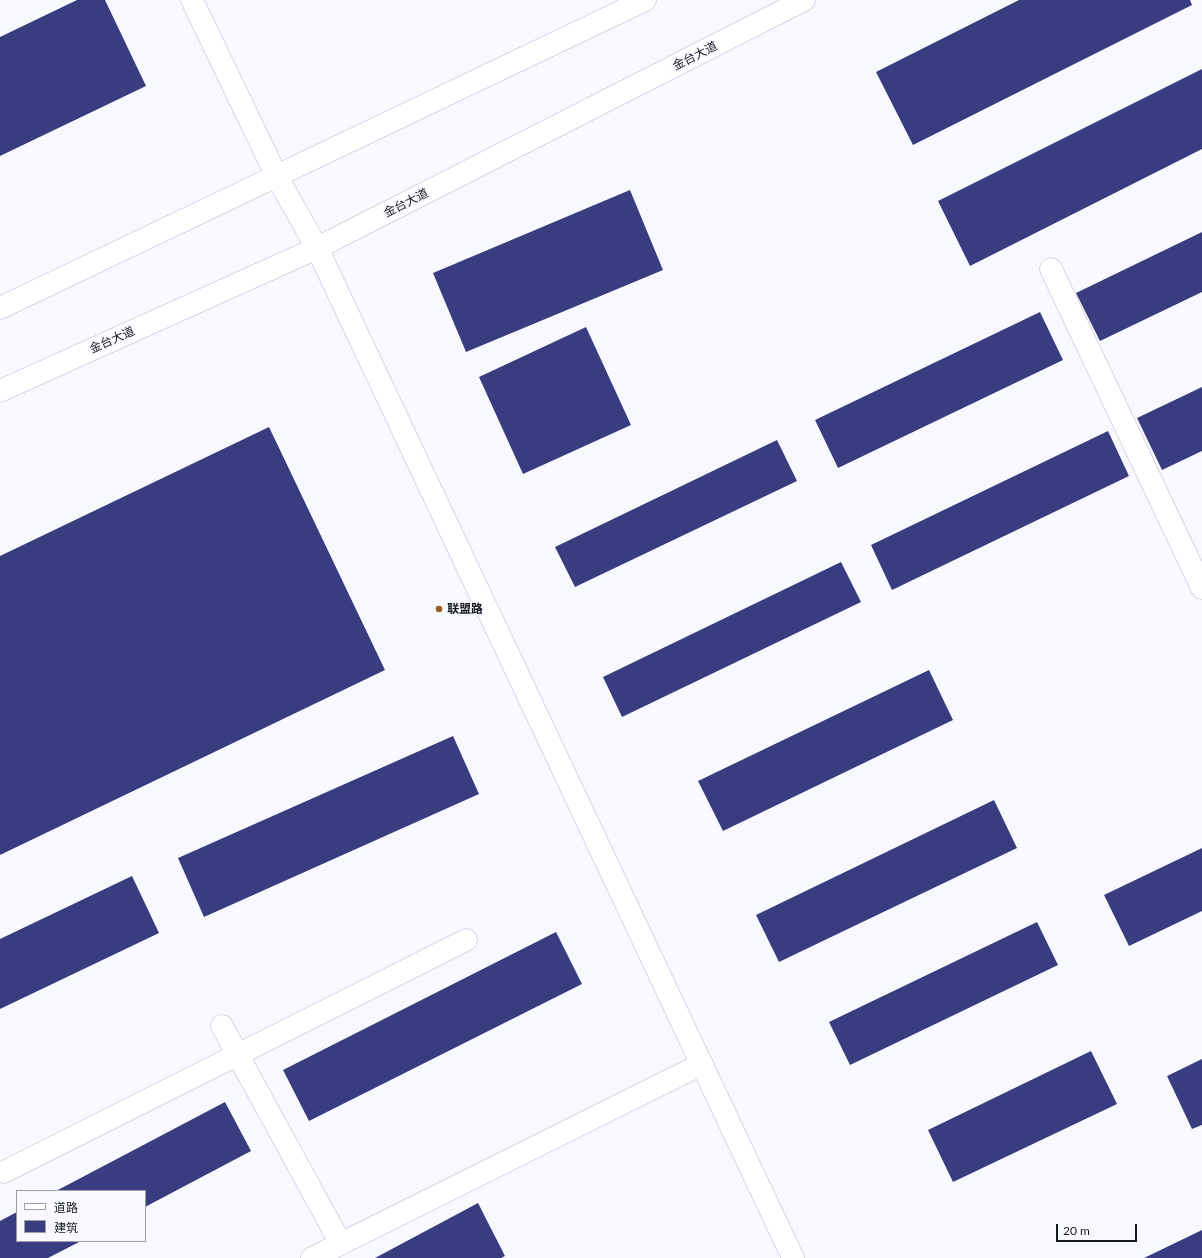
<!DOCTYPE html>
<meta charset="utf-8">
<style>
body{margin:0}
#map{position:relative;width:1202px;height:1258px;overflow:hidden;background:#f8f9fe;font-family:Lato,"Noto Sans SC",sans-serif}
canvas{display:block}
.legend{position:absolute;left:16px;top:1190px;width:130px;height:52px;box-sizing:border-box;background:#f8f9fe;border:1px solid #9e9fa6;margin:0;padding:5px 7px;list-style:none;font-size:12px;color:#171921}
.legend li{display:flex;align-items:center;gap:8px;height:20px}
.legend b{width:20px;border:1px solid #9e9fa6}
.scale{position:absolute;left:1056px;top:1224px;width:81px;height:18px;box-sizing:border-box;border:2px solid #171921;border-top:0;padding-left:5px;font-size:12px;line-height:14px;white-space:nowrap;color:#171921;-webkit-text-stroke:3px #f8f9fe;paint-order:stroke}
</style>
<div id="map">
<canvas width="1202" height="1258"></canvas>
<ul class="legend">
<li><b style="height:5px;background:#fff"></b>道路</li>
<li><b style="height:11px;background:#393d80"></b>建筑</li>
</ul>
<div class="scale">20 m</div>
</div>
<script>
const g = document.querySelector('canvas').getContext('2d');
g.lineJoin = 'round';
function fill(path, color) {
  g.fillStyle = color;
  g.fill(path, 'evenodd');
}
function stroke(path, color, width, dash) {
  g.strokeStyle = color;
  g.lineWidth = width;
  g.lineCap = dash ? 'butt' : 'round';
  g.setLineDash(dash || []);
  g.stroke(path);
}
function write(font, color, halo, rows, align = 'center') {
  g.font = font + ' Lato,"Noto Sans SC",sans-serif';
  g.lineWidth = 4;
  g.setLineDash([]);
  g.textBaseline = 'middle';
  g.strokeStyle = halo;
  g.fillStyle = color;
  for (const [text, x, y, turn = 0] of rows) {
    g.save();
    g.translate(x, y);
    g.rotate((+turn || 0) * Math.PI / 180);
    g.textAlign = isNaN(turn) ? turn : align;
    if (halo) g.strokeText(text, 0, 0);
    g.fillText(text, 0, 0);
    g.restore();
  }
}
const building = new Path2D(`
 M77,0H105L146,86L0,156V37Z
 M1019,0H1190L1192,5L913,145L876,72Z
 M1202,69V149L970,266L938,201Z
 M630,190L663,270L466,352L433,273Z
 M1202,232V292L1100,341L1076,293Z
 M1040,312L1063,360L838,468L815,420Z
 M586,327L631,425L523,474L479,377Z
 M1202,387V451L1162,470L1137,418Z
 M269,427L385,670L0,855V556Z
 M1108,431L1129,476L892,590L871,545Z
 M777,440L797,481L575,587L555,547Z
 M841,562L861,602L622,717L603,677Z
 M929,670L953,720L723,831L698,781Z
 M453,736L479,794L204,917L178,858Z
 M994,800L1017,848L779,962L756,915Z
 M1202,848V911L1129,946L1104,895Z
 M132,876L159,933L0,1009V939Z
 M1037,922L1058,965L850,1065L829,1022Z
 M556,932L582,984L309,1121L283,1070Z
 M1091,1051L1117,1104L953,1182L928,1130Z
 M1202,1059V1125L1192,1129L1167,1076Z
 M225,1102L251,1151L145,1207V1191H56Z
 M478,1203L505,1256L501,1258H375Z
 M17,1212V1241H81L48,1258H0V1221Z
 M1202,1230V1258H1144Z`);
const minor = new Path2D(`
 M1051,269L1202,588
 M222,1026L341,1244
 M4,1172L466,940
 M312,1258L702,1064`);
const secondary = new Path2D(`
 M192,0L277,177L317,248L793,1258`);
const primary = new Path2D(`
 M0,308L645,0
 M0,391L317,248L804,0`);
const markers = [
 [439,609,4,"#965f18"]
];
const streetNames = [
 ["金台大道",695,56,-27],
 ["金台大道",406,203,-27],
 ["金台大道",112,340,-24]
];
const poiNames = [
 ["联盟路",447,609]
];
fill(building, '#393d80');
stroke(minor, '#b4b9cf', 23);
stroke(secondary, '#b4b9cf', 23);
stroke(primary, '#b4b9cf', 23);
stroke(minor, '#fff', 22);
stroke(secondary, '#fff', 22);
stroke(primary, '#fff', 22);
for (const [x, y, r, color] of markers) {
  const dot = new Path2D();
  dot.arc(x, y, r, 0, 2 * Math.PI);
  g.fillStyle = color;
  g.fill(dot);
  stroke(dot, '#f8f9fe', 1.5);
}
write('12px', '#171921', '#f8f9fe', streetNames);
write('bold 12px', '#171921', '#f8f9fe', poiNames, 'left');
</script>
